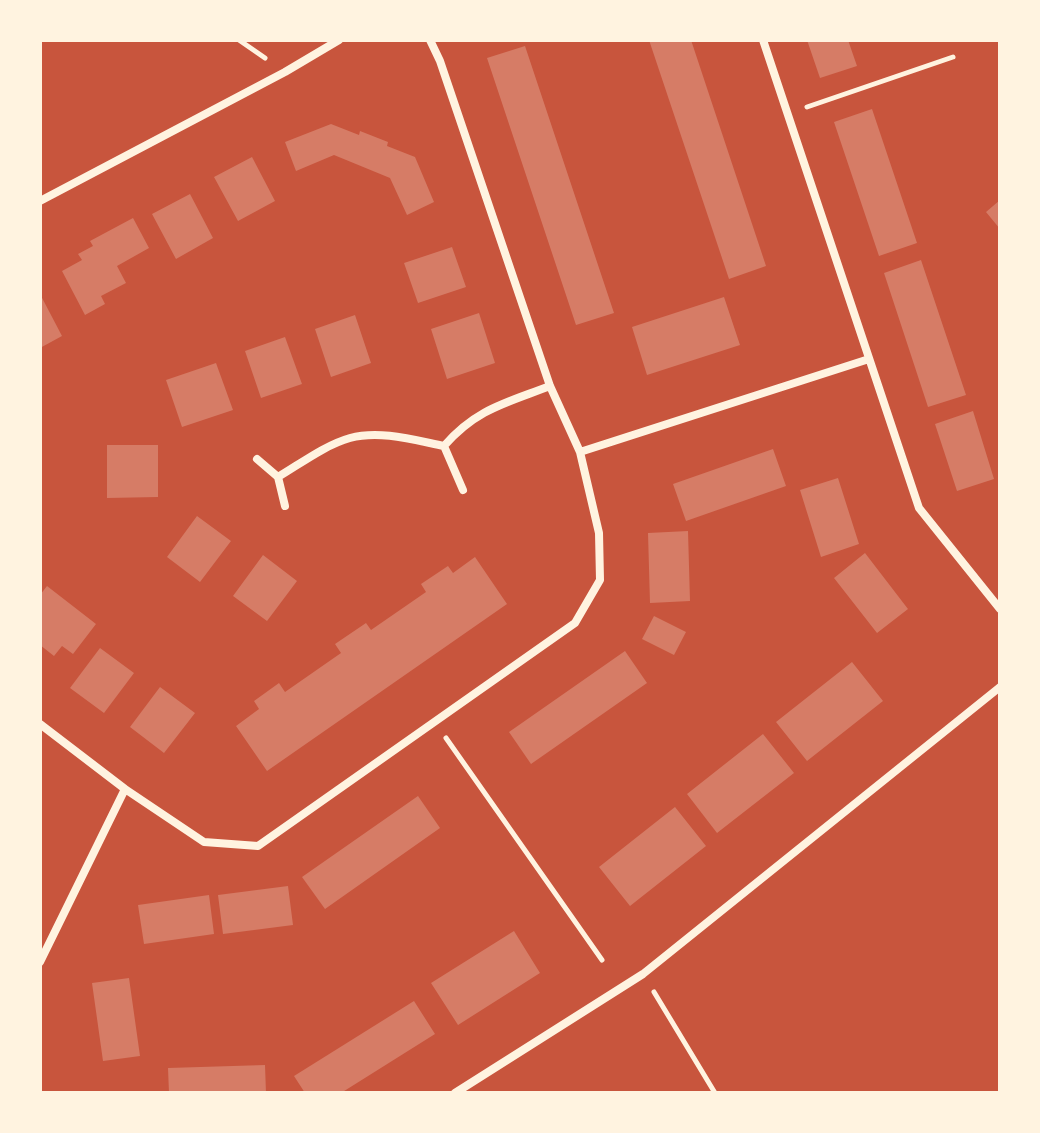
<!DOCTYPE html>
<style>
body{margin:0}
#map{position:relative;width:1040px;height:1133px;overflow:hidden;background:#c8553d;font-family:"Golos Text",sans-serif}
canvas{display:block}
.frame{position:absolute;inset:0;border:42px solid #fff3e0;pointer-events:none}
</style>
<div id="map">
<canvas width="1040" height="1133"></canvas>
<div class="frame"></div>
</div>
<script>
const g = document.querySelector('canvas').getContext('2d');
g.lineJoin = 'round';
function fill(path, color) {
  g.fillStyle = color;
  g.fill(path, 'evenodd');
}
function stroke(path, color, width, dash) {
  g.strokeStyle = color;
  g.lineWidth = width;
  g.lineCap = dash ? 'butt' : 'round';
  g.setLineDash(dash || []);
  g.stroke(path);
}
const building = new Path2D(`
 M649,40H691L766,266L729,279Z
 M807,40H848L857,66L820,78Z
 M525,46L614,313L576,325L487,58Z
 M872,109L917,243L879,256L834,122Z
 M331,124L359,135L360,131L388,142L387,146L415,157L434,202L407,215L390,178L334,155L296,171L285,142Z
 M252,157L275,201L238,221L214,177Z
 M190,194L213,238L176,259L152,214Z
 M1000,200V229L986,212Z
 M133,218L149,248L117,266L126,283L101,296L105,304L85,315L62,271L82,260L78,254L93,246L90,241Z
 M452,247L466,287L418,303L404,263Z
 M921,260L966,395L928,407L884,273Z
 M40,294L62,336L40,348Z
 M724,297L740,345L647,375L632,327Z
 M479,313L495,363L447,379L431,329Z
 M355,315L371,363L331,377L315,329Z
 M285,337L302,384L261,398L245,351Z
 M216,363L233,410L182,427L166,380Z
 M973,411L994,479L957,491L935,424Z
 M107,445H158V497L107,498Z
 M773,449L786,486L686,521L673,484Z
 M838,478L859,544L821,557L800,490Z
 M197,516L231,541L200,582L167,557Z
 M688,531L690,601L650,603L648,533Z
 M865,553L908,609L877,633L834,578Z
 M263,555L297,581L267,621L233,596Z
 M475,557L507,604L267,771L236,726L259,709L254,701L279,683L285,692L341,653L335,644L366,623L371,630L426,592L421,584L448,566L453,573Z
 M47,586L96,624L73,654L62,646L54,656L40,645V595Z
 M654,616L686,632L674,655L642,639Z
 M100,648L134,673L104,713L70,688Z
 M625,651L647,683L531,764L509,732Z
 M852,662L883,701L807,761L776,722Z
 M160,687L195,713L164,753L130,727Z
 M763,734L794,773L717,833L687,794Z
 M418,796L440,828L325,909L302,877Z
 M675,807L706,846L630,906L599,867Z
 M288,886L293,925L223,934L218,895Z
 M209,895L214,934L144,944L138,905Z
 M514,931L540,973L458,1025L431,983Z
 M129,978L140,1056L103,1061L92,983Z
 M414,1001L435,1034L341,1093H305L294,1076Z
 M265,1065L266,1093H169L168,1068Z`);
const path = new Path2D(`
 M239,40L265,58
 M807,107L953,57
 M446,738L602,960
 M654,992L715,1093`);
const minor = new Path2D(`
 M763,40L919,508L1000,609
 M40,201L285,72L339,40
 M444,446L463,490
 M580,452L869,359
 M257,459L278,477L285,506
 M278,477C300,464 325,445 350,438C380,430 414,440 444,446C476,409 506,403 550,386
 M40,724L125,789L204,842L258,846L575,623L600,580L599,533L580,452L550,386L440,61L430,40
 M40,962L125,789
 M455,1093L643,974L1000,687`);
fill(building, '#d67c66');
stroke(path, '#fff3e0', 5);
stroke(minor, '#fff3e0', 8);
</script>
